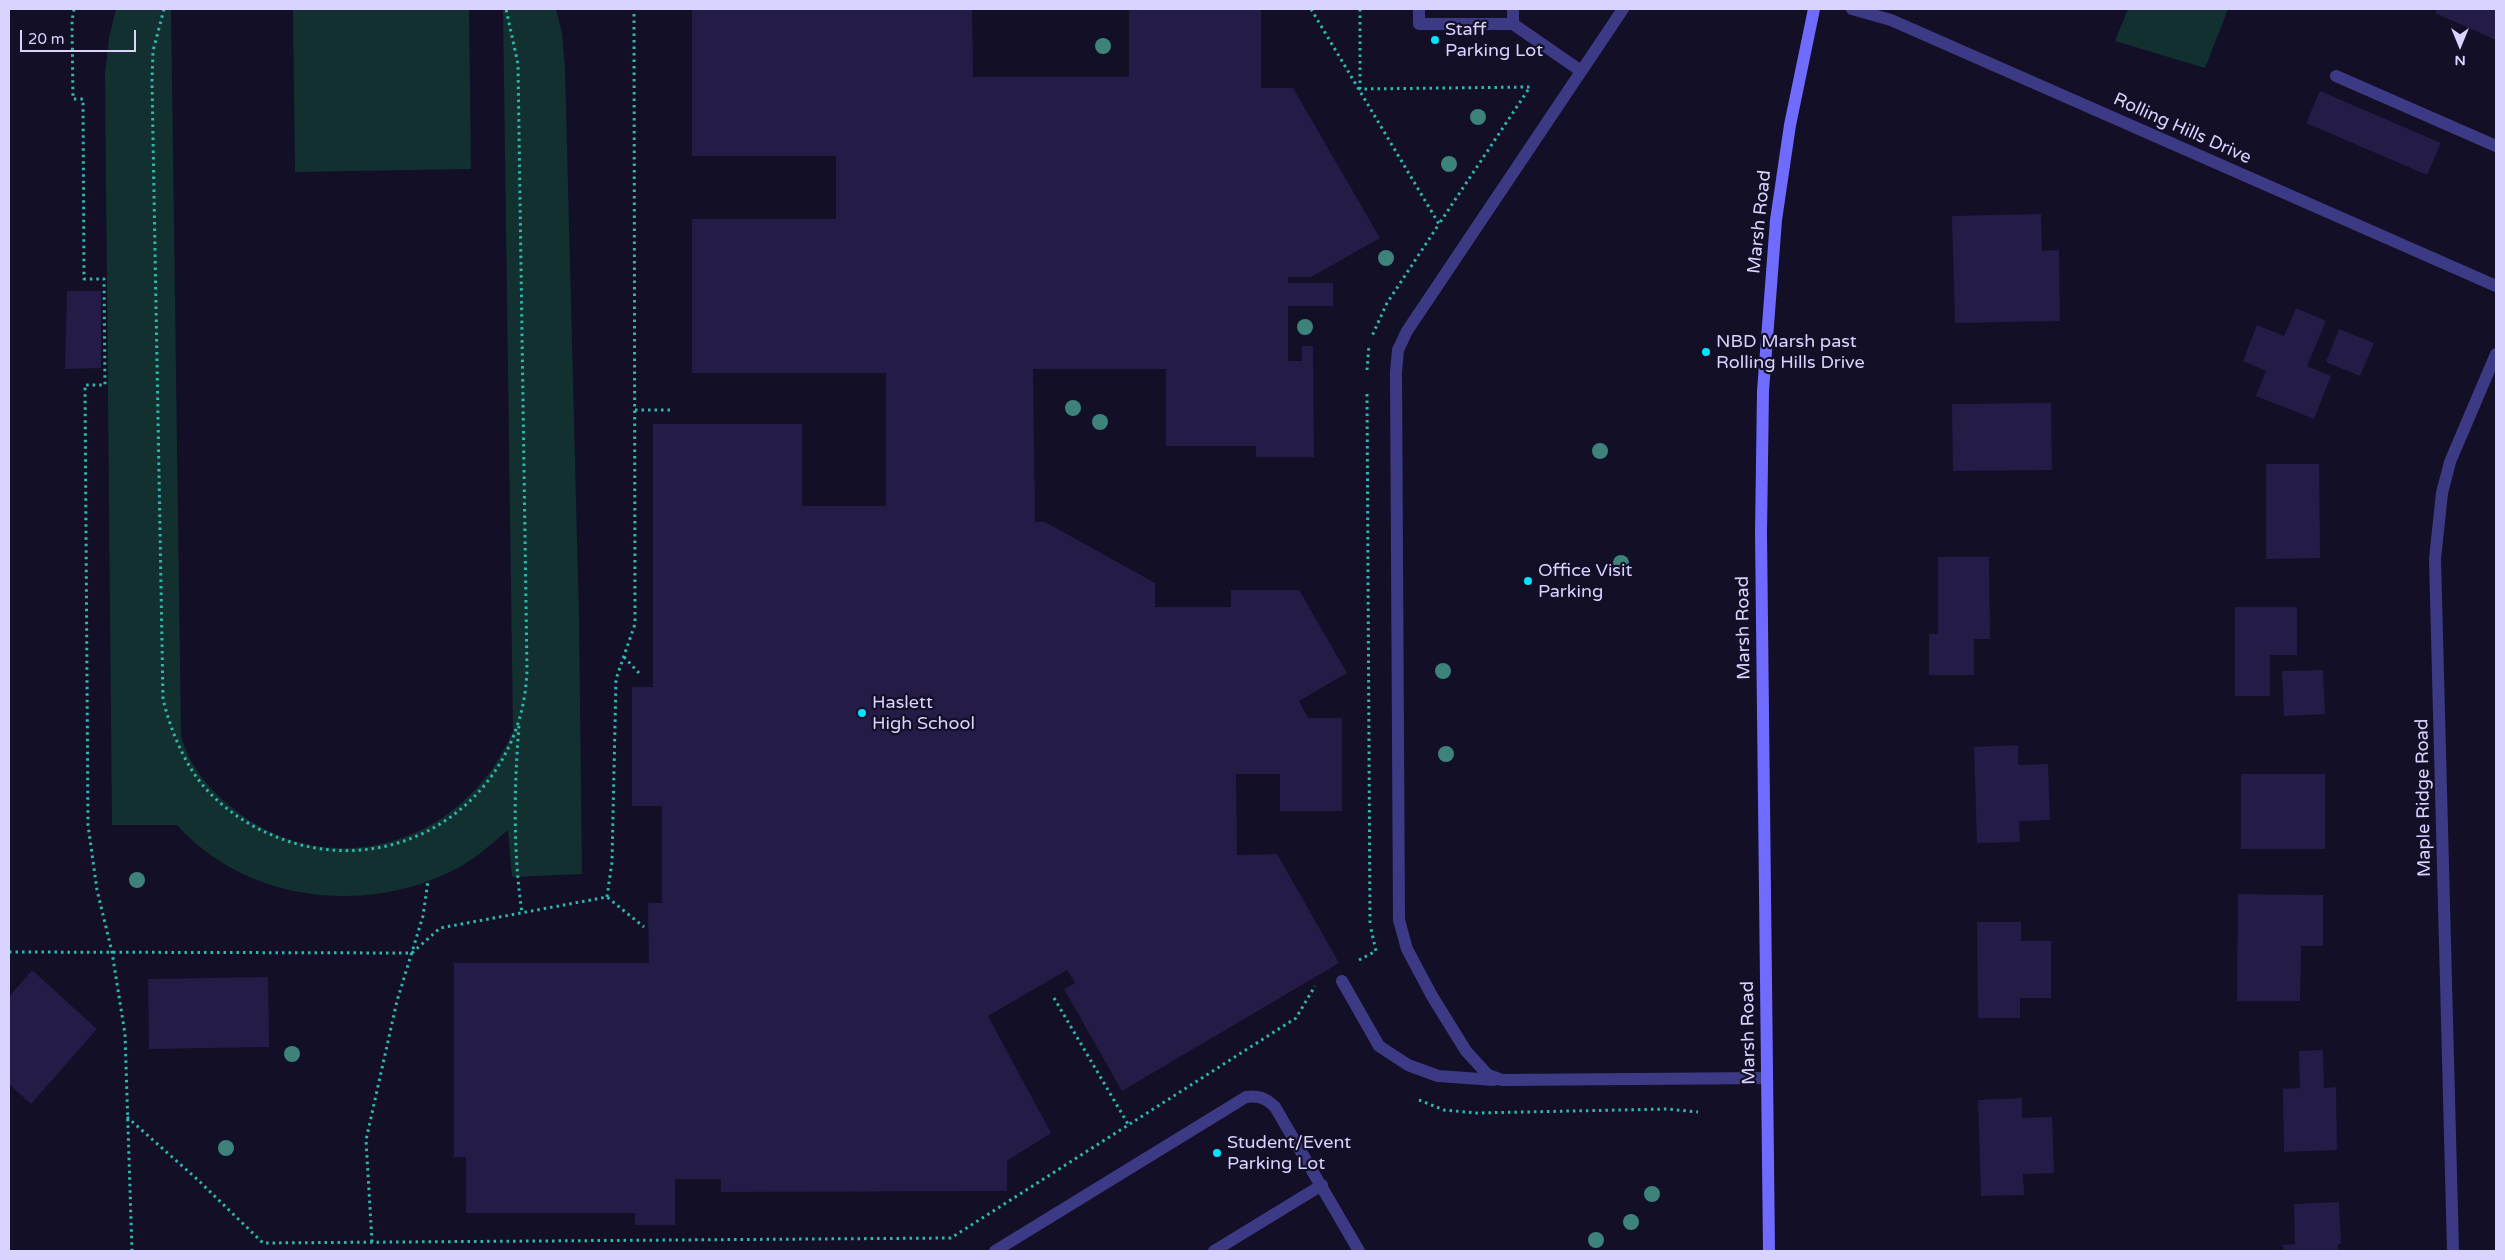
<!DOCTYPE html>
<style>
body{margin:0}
#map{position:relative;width:2505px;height:1260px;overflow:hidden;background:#130f26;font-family:"Varela Round",sans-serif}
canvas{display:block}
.frame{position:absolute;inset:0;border:10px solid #d9d4ff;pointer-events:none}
.north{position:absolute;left:2435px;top:20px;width:50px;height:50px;-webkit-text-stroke:4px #130f26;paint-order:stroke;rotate:180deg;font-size:14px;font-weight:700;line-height:20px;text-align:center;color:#d9d4ff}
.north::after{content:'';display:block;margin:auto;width:18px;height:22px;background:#d9d4ff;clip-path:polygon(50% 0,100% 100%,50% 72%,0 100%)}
.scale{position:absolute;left:20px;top:30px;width:116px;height:22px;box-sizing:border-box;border:2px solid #d9d4ff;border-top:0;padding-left:6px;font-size:15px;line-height:18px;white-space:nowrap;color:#d9d4ff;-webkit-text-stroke:4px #130f26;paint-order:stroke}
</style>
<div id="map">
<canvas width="2505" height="1260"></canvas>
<div class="frame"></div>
<div class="north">N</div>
<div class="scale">20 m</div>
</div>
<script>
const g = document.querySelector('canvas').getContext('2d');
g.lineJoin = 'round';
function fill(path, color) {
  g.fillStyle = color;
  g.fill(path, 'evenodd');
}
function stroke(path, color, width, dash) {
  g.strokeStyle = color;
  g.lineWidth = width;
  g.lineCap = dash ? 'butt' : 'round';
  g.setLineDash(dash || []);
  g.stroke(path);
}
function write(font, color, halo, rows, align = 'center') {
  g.font = font + ' "Varela Round",sans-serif';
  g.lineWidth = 4.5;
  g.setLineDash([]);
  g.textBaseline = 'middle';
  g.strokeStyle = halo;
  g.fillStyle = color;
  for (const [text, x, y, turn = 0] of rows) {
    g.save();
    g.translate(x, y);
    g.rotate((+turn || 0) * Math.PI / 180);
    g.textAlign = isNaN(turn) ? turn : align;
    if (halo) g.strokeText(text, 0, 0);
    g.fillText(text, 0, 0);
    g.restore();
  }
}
const green = new Path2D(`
 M116,9H171L181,736C189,765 208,788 230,806C328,888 466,844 513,731L503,9H556L562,33L565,68L579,618L582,874L512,877L508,830C490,845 472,862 450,872C361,915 245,901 177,825H112L105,74L109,38Z
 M293,9H469L471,169L295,172Z
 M2128,9H2228L2205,68L2115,41Z`);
const building = new Path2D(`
 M692,9H972L973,77H1129V9H1261V88H1293L1380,238L1311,277H1288V283H1333V306H1288V361H1302V346H1313L1314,457H1256V446H1166V369H1033L1035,522H1045L1155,583V607H1231V590H1299L1347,673L1299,701L1308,718H1342V811H1280V774H1236L1237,855L1277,854L1339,963L1122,1091L1064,989L1075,983L1067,970L988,1016L1051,1133L1007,1161V1191L721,1192V1179H675V1225H635V1213H466V1157H454V963H649L648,903H662V806H632V687H653V424H802V506H886V373H692V219H836V156H692Z
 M2437,9H2496V40L2435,13Z
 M2320,91L2441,143L2427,175L2306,123Z
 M2041,214L2042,251L2059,250L2060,321L1955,323L1952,216Z
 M67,291H101V368L65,369Z
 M2296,308L2326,321L2307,366L2331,376L2314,419L2256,396L2266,371L2243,361L2257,325L2284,336Z
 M2339,329L2374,343L2360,376L2326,362Z
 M2051,403L2052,470L1953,471L1952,404Z
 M2266,464H2319L2320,558L2266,559Z
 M1938,557H1989L1990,639H1974V675H1929V634H1938Z
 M2235,607H2297V655H2270V696H2235Z
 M2323,670L2325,714L2284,716L2282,671Z
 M2018,745V765L2048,764L2050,820L2019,821L2020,842L1977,843L1974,747Z
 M2241,774H2325V849H2241Z
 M2238,894L2323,895V946H2301L2300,1001H2237Z
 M1977,922H2021V941H2051V998H2020V1018H1978Z
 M32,970L97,1029L31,1104L9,1084V997Z
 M268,977L269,1047L149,1049L148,979Z
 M2323,1050L2324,1088L2336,1087L2337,1150L2284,1152L2283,1089L2300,1088L2299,1051Z
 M2022,1098V1118L2052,1117L2054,1173L2023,1174L2024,1195L1981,1196L1978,1100Z
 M2339,1202L2341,1244H2338V1251H2283V1245L2295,1244L2294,1204Z`);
const path = new Path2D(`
 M74,9L72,21L73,99H83L84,279H104L105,385H85L88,825L97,890L112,952L125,1034L132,1251
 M164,9L153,51L152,81L163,699C169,724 179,750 193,772C210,798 237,819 265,832C388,890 522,806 527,671L518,64L506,9
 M1311,9L1439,224L1387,303L1372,336
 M1360,9V89L1530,87L1439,224
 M1367,370L1369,345
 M1367,394L1370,923
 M635,410H673
 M624,657L639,673
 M519,726C514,788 513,851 522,913
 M607,897L612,862L616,679L635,624L634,9
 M9,952L412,953L440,928L607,897L644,927
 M1359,960L1376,951L1371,929
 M1054,998L1128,1124
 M1419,1100L1444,1110L1476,1113L1668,1109L1698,1112
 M127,1117L198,1180L263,1243L951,1238L1296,1018L1315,986
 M372,1242L366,1140L397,1001L423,916L428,881`);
const service = new Path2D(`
 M1419,9V24H1513L1581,71
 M1513,9V24
 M1623,9L1407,331L1398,350L1396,372L1399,920L1407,949L1432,996L1466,1051L1488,1075L1502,1080L1767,1078
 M2336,76L2496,146
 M1342,981L1379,1046L1408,1065L1438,1076L1494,1080
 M995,1251L1246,1097C1258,1095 1266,1098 1275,1107L1359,1251
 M1214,1251L1322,1185`);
const minor = new Path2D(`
 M1852,9L1891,20L2496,286
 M2453,1251L2435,559L2442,493L2450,462L2496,354`);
const secondary = new Path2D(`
 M1769,1251L1761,533L1763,391L1776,220L1790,125L1814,9`);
const trees = [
 [1103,46],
 [1478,117],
 [1449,164],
 [1386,258],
 [1305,327],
 [1073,408],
 [1100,422],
 [1600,451],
 [1621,563],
 [1443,671],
 [1446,754],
 [137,880],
 [292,1054],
 [226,1148],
 [1652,1194],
 [1631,1222],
 [1596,1240]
];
const markers = [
 [1435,40,5,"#00e5ff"],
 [1706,352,5,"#00e5ff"],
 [1528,581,5,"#00e5ff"],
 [862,713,5,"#00e5ff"],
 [1217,1153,5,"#00e5ff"]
];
const poiNames = [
 ["Staff",1445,30],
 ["Parking Lot",1445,51],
 ["NBD Marsh past",1716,342],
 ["Rolling Hills Drive",1716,363],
 ["Office Visit",1538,571],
 ["Parking",1538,592],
 ["Haslett",872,703],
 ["High School",872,724],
 ["Student/Event",1227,1143],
 ["Parking Lot",1227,1164]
];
const streetNames = [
 ["Rolling Hills Drive",2182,129,24],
 ["Marsh Road",1760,222,-84],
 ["Marsh Road",1744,628,-91],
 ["Maple Ridge Road",2424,798,-91],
 ["Marsh Road",1749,1033,-91]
];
fill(green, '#12302f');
fill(building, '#241b47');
stroke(path, '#2fb8b0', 3, [2.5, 4]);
stroke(service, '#3d3a85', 12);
stroke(minor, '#3d3a85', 12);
stroke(secondary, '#6f6bff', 12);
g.fillStyle = '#3d827b';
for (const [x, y] of trees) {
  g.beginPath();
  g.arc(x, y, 8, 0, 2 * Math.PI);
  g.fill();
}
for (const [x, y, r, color] of markers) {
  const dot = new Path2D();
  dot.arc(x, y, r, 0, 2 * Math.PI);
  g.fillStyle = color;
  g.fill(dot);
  stroke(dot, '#130f26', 2);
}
write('18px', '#d9d4ff', '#130f26', poiNames, 'left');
write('18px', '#d9d4ff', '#130f26', streetNames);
</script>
